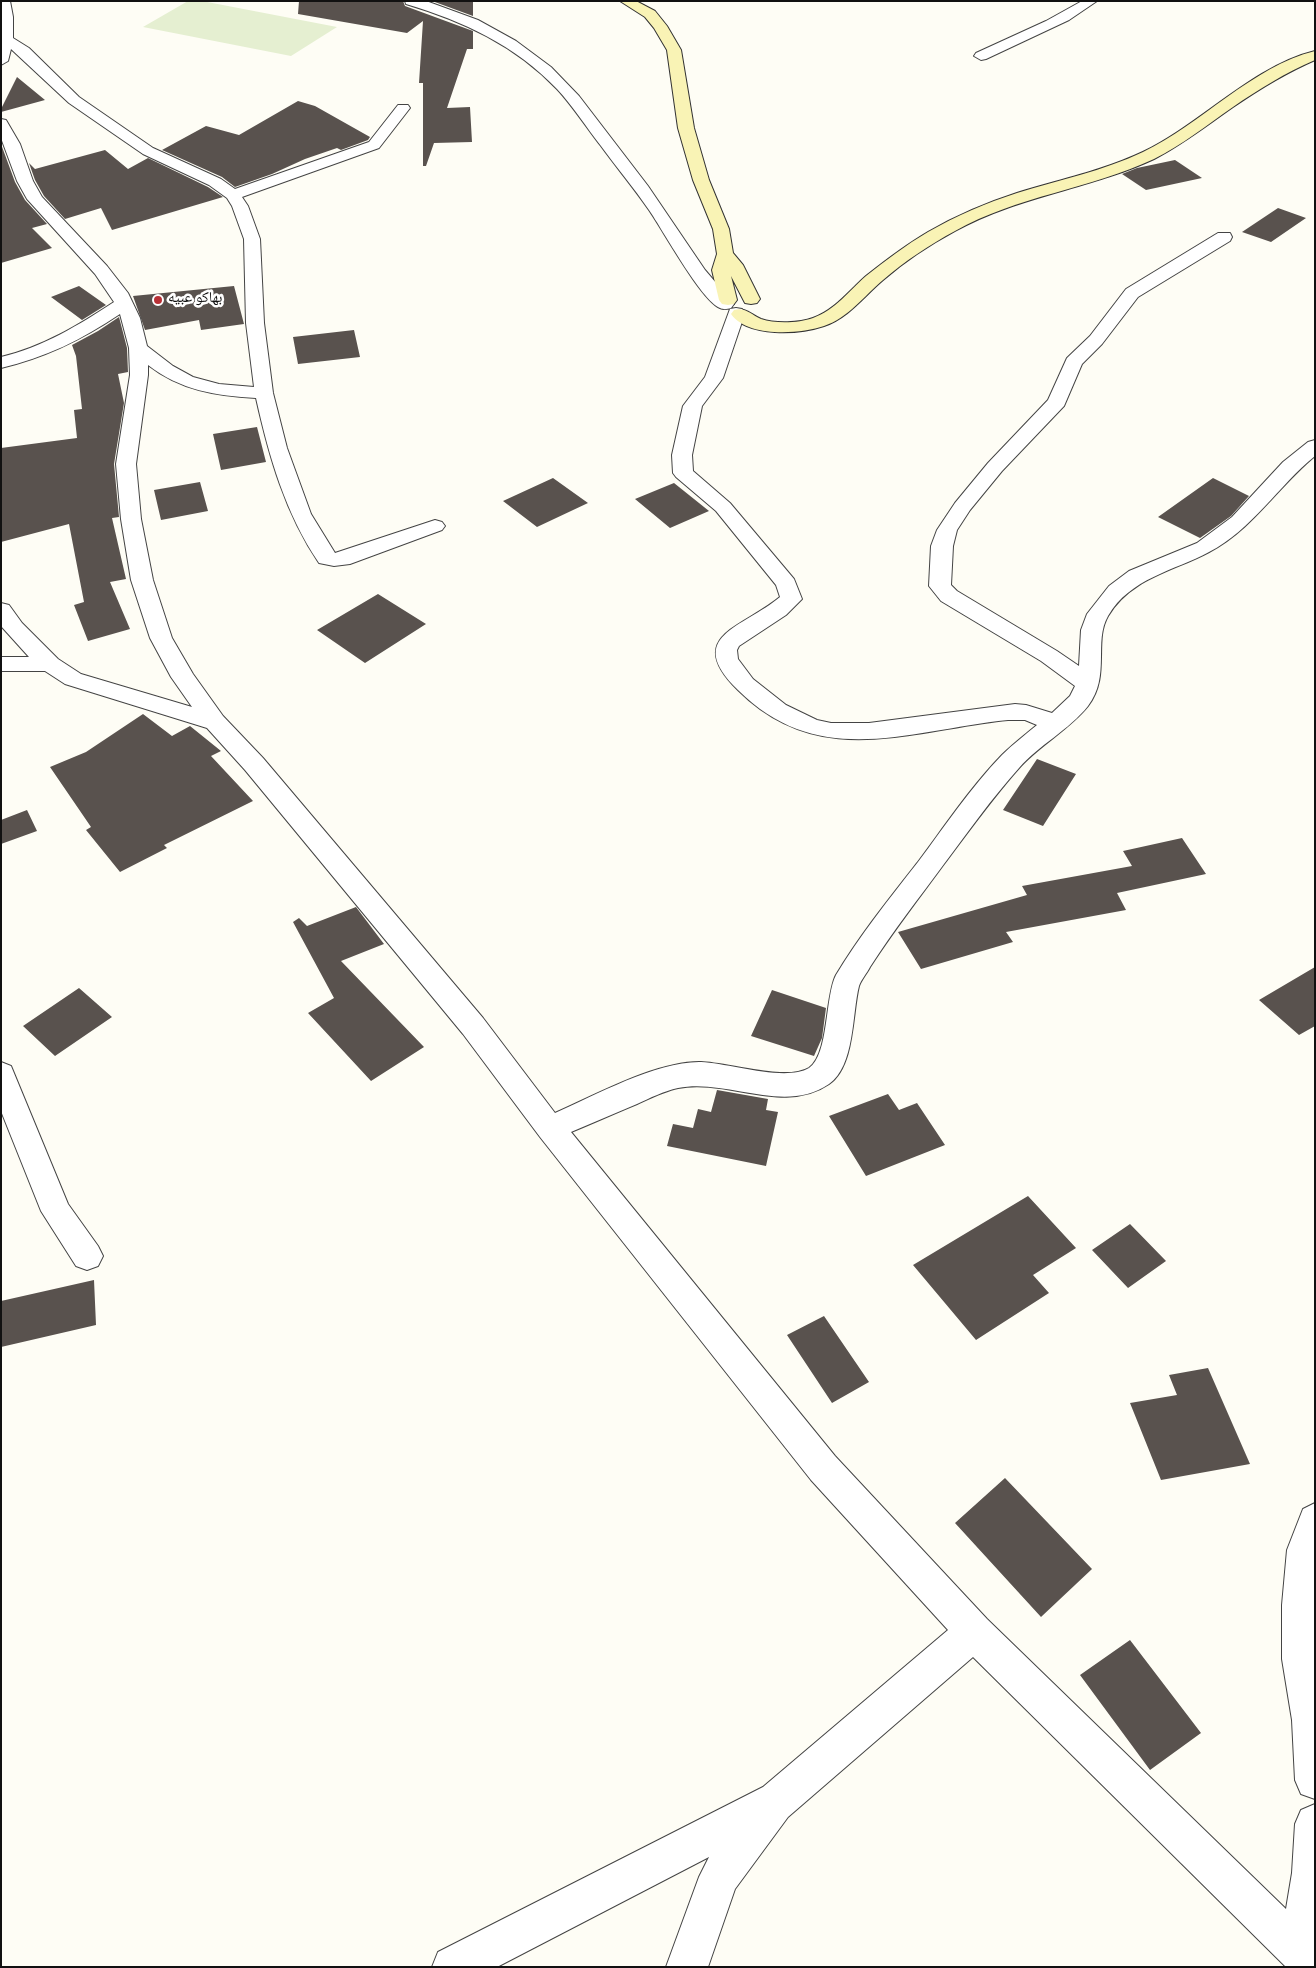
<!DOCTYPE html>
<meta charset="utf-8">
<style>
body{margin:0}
#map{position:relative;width:1316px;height:1968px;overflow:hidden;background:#fefdf5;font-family:Georgia,serif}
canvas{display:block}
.frame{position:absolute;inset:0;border:2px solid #111;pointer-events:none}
</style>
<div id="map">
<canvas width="1316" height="1968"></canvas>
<div class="frame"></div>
</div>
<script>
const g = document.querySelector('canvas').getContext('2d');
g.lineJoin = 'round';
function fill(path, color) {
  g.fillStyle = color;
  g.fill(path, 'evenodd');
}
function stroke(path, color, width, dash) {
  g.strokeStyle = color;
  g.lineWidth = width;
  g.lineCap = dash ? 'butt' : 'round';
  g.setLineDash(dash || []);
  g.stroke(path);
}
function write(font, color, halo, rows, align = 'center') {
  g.font = font + ' Georgia,"Noto Naskh Arabic",serif';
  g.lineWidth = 5;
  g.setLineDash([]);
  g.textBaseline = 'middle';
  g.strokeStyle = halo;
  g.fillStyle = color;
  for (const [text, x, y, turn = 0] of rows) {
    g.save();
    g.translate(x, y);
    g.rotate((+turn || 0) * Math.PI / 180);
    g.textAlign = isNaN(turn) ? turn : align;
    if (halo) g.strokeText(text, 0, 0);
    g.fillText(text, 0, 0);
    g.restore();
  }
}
const pitch = new Path2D(`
 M188,1H202L337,27L291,56L143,27Z`);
const building = new Path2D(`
 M299,1H403L405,6L473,31V49H467L447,108L470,107L472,142L434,143L426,166H423V83H419L423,21L407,33L298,14Z
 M432,1H473V16Z
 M17,77L45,100L1,112V109Z
 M298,101L315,106L370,137L368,140L341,150L337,148L305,159L272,174L235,187L222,177L162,150L206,126L239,135Z
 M1,144L15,182L25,200L47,224L32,228L52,248L1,263Z
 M105,150L128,169L148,158L208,187L223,197L112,230L101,208L65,219L44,196L35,180L29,163L35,169Z
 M1175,160L1202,178L1146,190L1122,174L1137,168Z
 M1278,208L1306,218L1271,242L1242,232Z
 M79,286L106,305L82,320L51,297Z
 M234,286L244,324L201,330L199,320L145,330L133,296Z
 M119,317L127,348L128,372L118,374L124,403L114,464L119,517L112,518L126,579L110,582L130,629L88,641L74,605L84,602L69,524L1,542V448L77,438L74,410L82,409L76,356L72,345L98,331Z
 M354,330L360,357L298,364L293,337Z
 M257,427L266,462L221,470L213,434Z
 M553,478L588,503L537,527L503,501Z
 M1213,478L1249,496L1231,516L1200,538L1158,517Z
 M200,482L208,511L161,520L154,490Z
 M674,483L709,511L670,528L635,499Z
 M378,594L426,624L365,663L317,630Z
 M143,714L172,736L190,726L221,751L211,756L253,801L164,845L167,848L120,872L86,830L91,827L50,767L86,752Z
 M1037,759L1076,774L1043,826L1003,810Z
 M27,810L37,831L1,844V820Z
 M1182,838L1206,874L1117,893L1126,910L1006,932L1013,942L921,969L898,932L1027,895L1022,886L1132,866L1123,851Z
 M356,907L384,944L341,961L424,1047L371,1081L308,1013L334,998L293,922L299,918L307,926Z
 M1315,967V1026L1299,1035L1259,1000Z
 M79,988L112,1017L55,1056L23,1026Z
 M772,990L826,1008L822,1038L814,1056L751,1036Z
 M717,1090L768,1099L766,1110L778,1112L766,1166L667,1146L673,1124L693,1128L698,1109L711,1112Z
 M888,1094L899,1110L917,1103L945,1145L866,1176L829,1116Z
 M1028,1196L1076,1248L1033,1275L1049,1293L976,1340L913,1265Z
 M1130,1224L1166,1261L1128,1288L1092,1250Z
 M94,1280L96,1325L1,1347V1301Z
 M824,1316L869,1382L832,1403L787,1335Z
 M1208,1368L1250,1464L1161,1480L1130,1403L1177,1395L1169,1375Z
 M1005,1478L1092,1569L1041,1617L955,1523Z
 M1130,1640L1201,1733L1150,1770L1080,1675Z`);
const minor = new Path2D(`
 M1,1H10L13,17V38L29,48L79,97L153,148L221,179L235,189L369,142L398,105H408L410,108L379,148L242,197L248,206L260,239L264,323L273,393L287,448L311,514L335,553L435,520L442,522L445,526L442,530L350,564L334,566L319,563C285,513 269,456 256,398C216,396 180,390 148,365V375L136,464L141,519L153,580L172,638L193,674L223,716L263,758L483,1018L555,1113C596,1095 657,1061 701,1062C729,1063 785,1082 809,1068C829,1055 825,995 836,975C860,935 889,899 918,862C945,826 971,787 1002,755C1013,744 1025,735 1037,725L1025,720H1008C910,730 819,771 738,690C683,636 743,628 780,597L776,585L716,511L676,477L673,473L672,455L683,406L705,377L730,309L736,308L742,309L745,313L723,378L702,406L692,455L693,471L730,503L794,579L802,599L786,615L739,646L737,650L738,659L753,679L786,705L817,720L831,723H869L1015,704L1026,705L1052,713L1070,696L1075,686L1041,661L941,601L929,586L931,546L937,530L955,503L988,463L1048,400L1067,358L1090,336L1126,289L1218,233H1230L1232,237L1230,241L1138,297L1102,344L1082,364L1064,406L1002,471L970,510L957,530L953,546L951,585L957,591L1057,651L1079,666L1081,630L1087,614L1109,586L1129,571L1197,543L1232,517L1283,462L1308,442L1315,440V456C1278,486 1252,530 1209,552C1174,571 1130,578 1108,616C1093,642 1111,676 1088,706C1069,730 1039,745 1019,768C992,798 968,832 944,864C919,898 893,931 870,967C867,973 861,980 859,986C852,1013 855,1066 829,1084C784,1115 727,1078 678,1088C664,1091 650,1098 637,1104C615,1113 593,1123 571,1132L835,1456L987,1619L1286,1909L1292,1873L1295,1824L1301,1810L1315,1804V1967H1286L973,1657L788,1817L735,1889L708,1967H666L699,1877L709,1857L497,1967H432L438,1952L763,1787L948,1630L811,1480L540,1137L463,1034L245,770L207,728L65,684L45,671H1V657H29L1,626V603L9,605L22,623L58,659L81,674L192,707L171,677L150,638L131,580L121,519L116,464L130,375L129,348L120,314C83,339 45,358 1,368V357C43,347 79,325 114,302L95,274L27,199L17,181L1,138V119L6,120L20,144L33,181L42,197L107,266L128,293L140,318L147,346L173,366L193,377L219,384L254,387L246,323L244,239L232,206L227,198L209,185L143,154L69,103L11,49L8,61L1,65Z
 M405,1H426L478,20L516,41L551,67L579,96L648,186L705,270L734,304L731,308C727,309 724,310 720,308C701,300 663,230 649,210C634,188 617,168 601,146C586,127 573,106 557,89C515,45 463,21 406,4Z
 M1082,1H1097L1069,20L986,59L981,60L974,56L976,53L1046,21Z
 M1,1062L11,1066L68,1204L98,1246L103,1256L98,1266L87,1270L76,1266L41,1211L1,1111Z
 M1315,1503V1799L1301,1794L1295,1780L1292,1720L1282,1659V1605L1287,1550L1303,1509Z`);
const secondary = new Path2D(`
 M620,1H636L655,11L667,26L681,50L694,128L709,180L729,229L733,253L743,265L760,299L757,303L751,304L745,303L731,276L737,300L734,304L728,305L722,304L719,300L712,270L717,254L713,229L693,180L678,128L667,50L654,28L645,17Z
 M1315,51V60C1285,73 1259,89 1233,107C1207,125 1182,145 1154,159C1090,189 1017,196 955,231C929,245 905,261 883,280C864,296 848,318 824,326C800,334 748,338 731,314L734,310C746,307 751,315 761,319C776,324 799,323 813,318C835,310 849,291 866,276C886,260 906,245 928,232C956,216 986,203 1017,193C1059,180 1103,171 1143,152C1200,125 1253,66 1315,51Z`);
const markers = [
 [158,300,5,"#b83136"]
];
const farPoinames = [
 ["بهاكو عبيه",168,300]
];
fill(pitch, '#e5efd1');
fill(building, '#59524e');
stroke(minor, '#444', 2);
stroke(secondary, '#333', 2);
fill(minor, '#fff');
fill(secondary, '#f9f3b5');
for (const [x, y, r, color] of markers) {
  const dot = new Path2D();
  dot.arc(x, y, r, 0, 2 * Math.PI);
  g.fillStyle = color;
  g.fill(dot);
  stroke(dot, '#fff', 2);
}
write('15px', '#111', '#fff', farPoinames, 'left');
</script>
